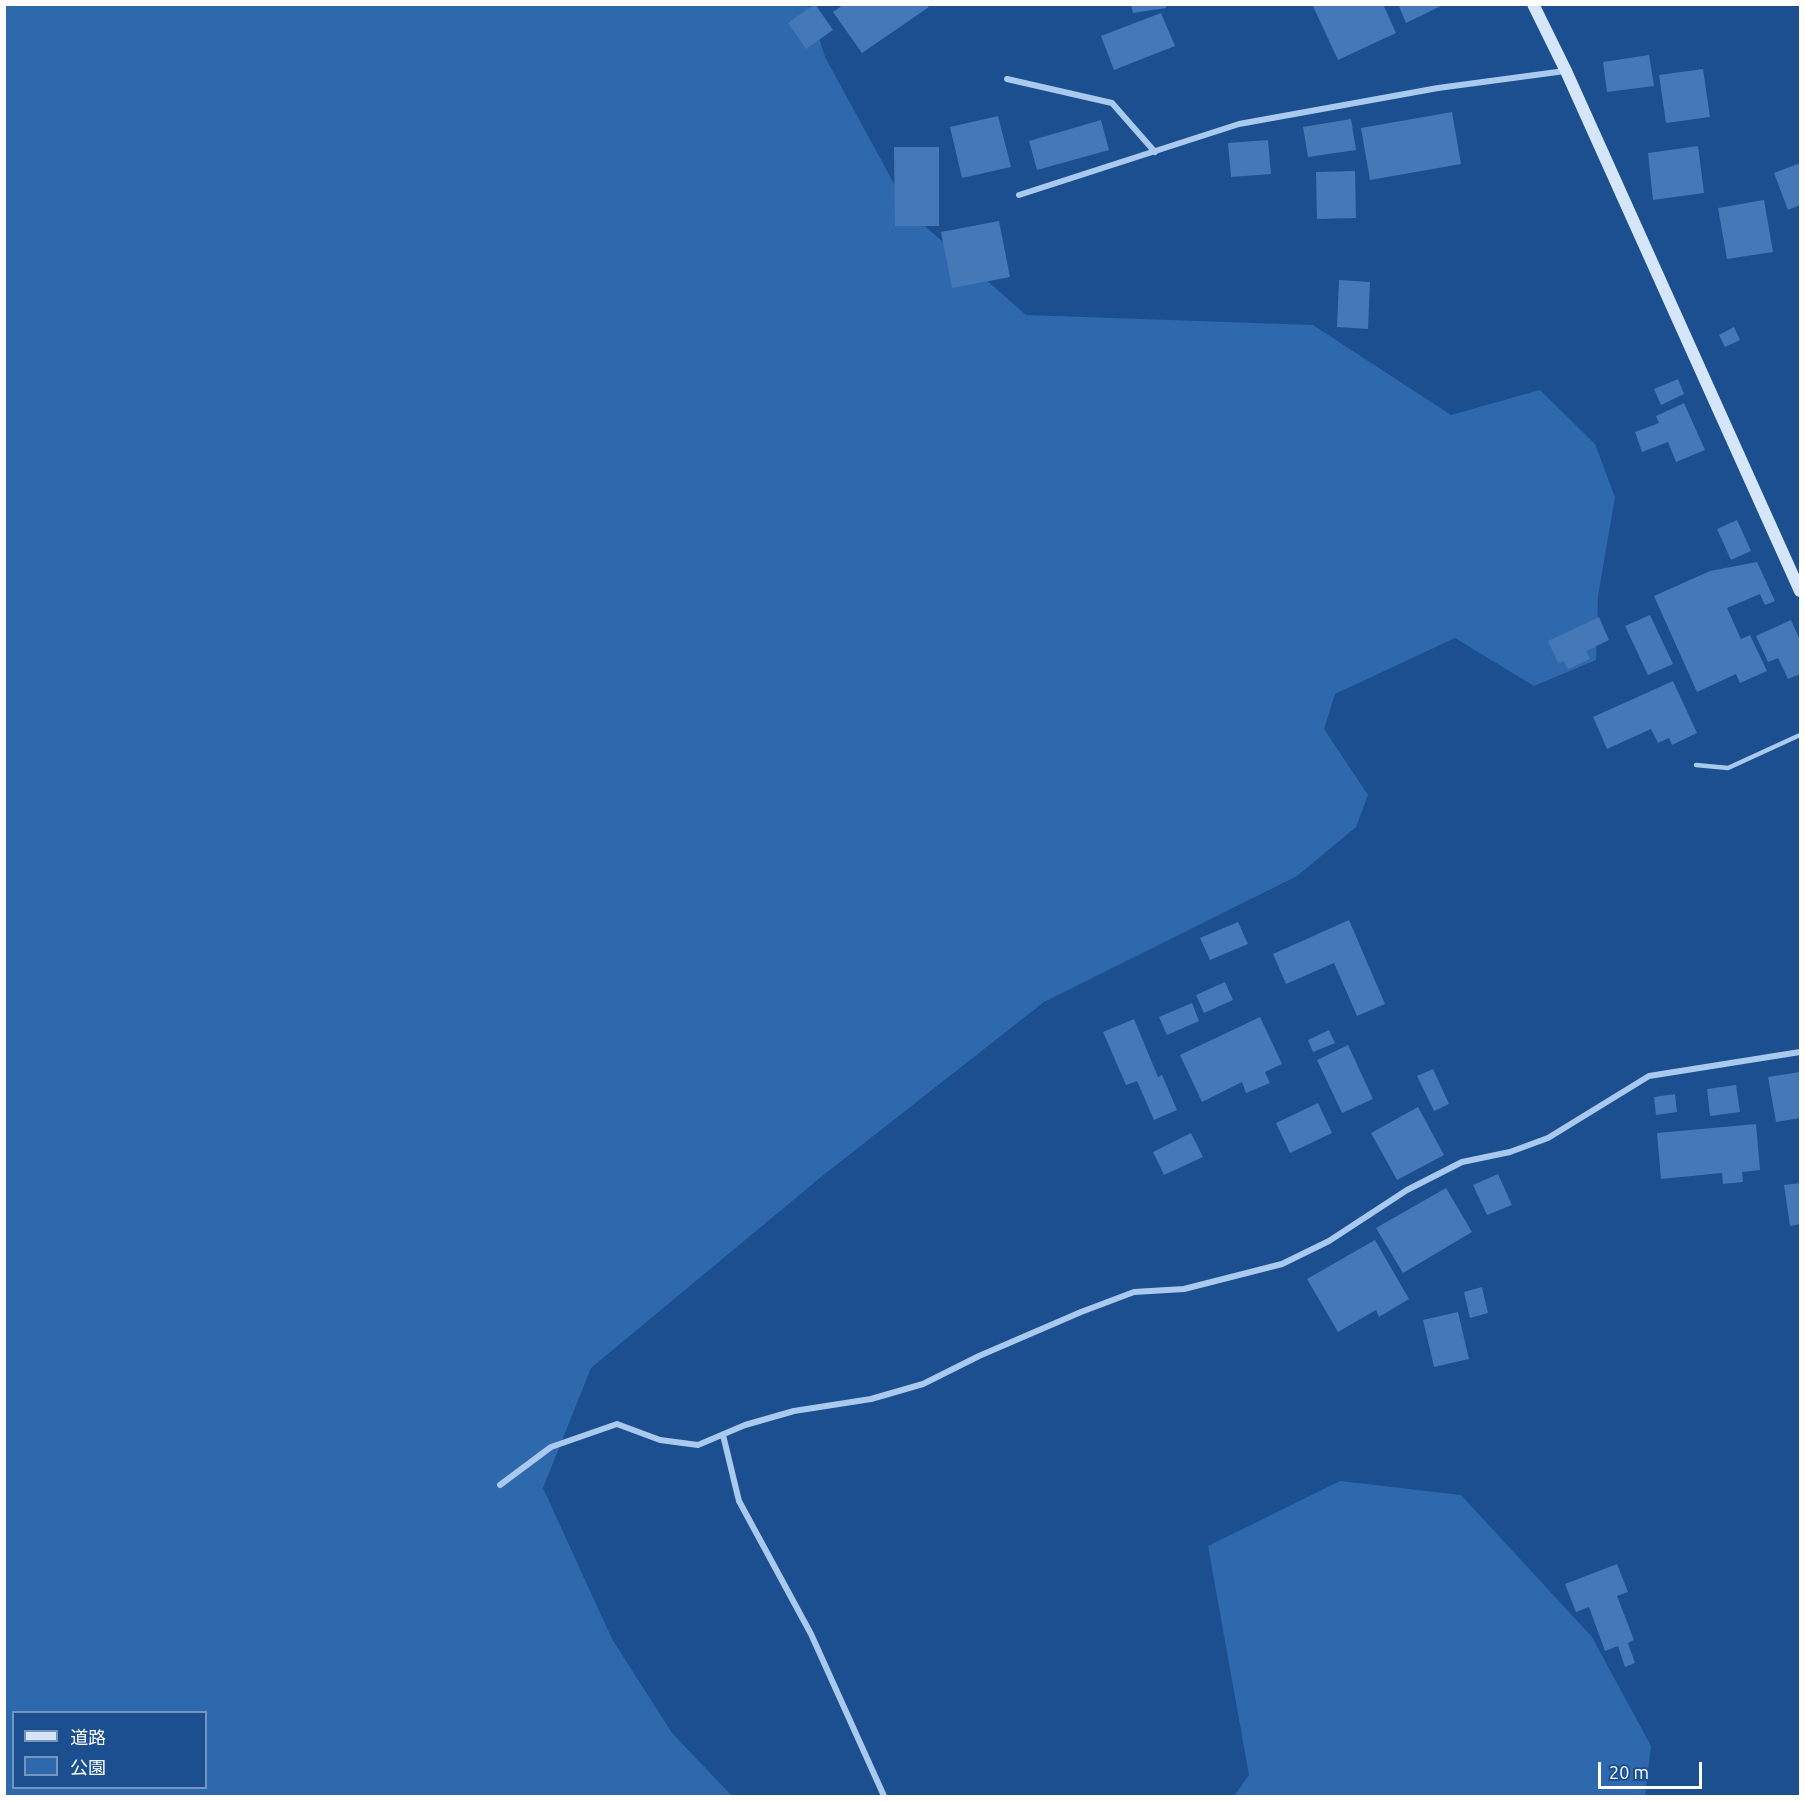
<!DOCTYPE html>
<meta charset="utf-8">
<style>
body{margin:0}
#map{position:relative;width:1805px;height:1801px;overflow:hidden;background:#1b4f8f;font-family:Ubuntu,"Noto Sans JP",sans-serif}
canvas{display:block}
.frame{position:absolute;inset:0;border:6px solid #fff;pointer-events:none}
.legend{position:absolute;left:12px;top:1711px;width:195px;height:78px;box-sizing:border-box;background:#1b4f8f;border:2px solid #7695bc;margin:0;padding:8px 10px;list-style:none;font-size:18px;color:#fff}
.legend li{display:flex;align-items:center;gap:12px;height:30px}
.legend b{width:30px;border:2px solid #7695bc}
.scale{position:absolute;left:1598px;top:1762px;width:104px;height:27px;box-sizing:border-box;border:3px solid #fff;border-top:0;padding-left:8px;font-size:18px;line-height:21px;white-space:nowrap;color:#fff;-webkit-text-stroke:4px #1b4f8f;paint-order:stroke}
</style>
<div id="map">
<canvas width="1805" height="1801"></canvas>
<div class="frame"></div>
<ul class="legend">
<li><b style="height:8px;background:#d6e6fa"></b>道路</li>
<li><b style="height:16px;background:#2e69ad"></b>公園</li>
</ul>
<div class="scale">20 m</div>
</div>
<script>
const g = document.querySelector('canvas').getContext('2d');
g.lineJoin = 'round';
function fill(path, color) {
  g.fillStyle = color;
  g.fill(path, 'evenodd');
}
function stroke(path, color, width, dash) {
  g.strokeStyle = color;
  g.lineWidth = width;
  g.lineCap = dash ? 'butt' : 'round';
  g.setLineDash(dash || []);
  g.stroke(path);
}
const green = new Path2D(`
 M5,5H809L825,57L910,213L1026,315L1313,325L1451,415L1540,390L1595,444L1615,497L1598,596L1596,660L1534,686L1455,638L1335,694L1324,729L1368,795L1356,827L1297,876L1044,1002L821,1177L591,1368L543,1488L612,1639L672,1733L732,1796H5ZM14,1712H206V1788H14Z
 M1340,1481L1461,1495L1592,1637L1651,1746L1645,1796H1234L1249,1775L1208,1546Z`);
const building = new Path2D(`
 M815,4L833,30L806,49L788,23Z
 M1131,4H1166V8L1133,13Z
 M1312,4H1383L1396,33L1338,60Z
 M1398,4H1445L1406,23Z
 M843,5H927L929,7L862,53L833,12Z
 M1161,13L1175,46L1114,70L1101,36Z
 M1649,55L1654,86L1607,92L1603,62Z
 M1703,69L1710,117L1666,123L1659,75Z
 M1452,112L1461,164L1370,180L1361,128Z
 M998,116L1011,167L962,178L950,127Z
 M1351,119L1356,150L1308,157L1303,127Z
 M1101,120L1109,150L1037,170L1029,141Z
 M1268,140L1271,174L1231,177L1228,143Z
 M1698,146L1704,193L1653,200L1648,153Z
 M894,147H939V226H895Z
 M1800,163V205L1788,210L1774,173Z
 M1355,171L1356,218L1317,219L1316,172Z
 M1764,200L1773,252L1727,259L1718,208Z
 M999,221L1010,277L952,288L941,232Z
 M1339,280L1370,282L1368,329L1337,327Z
 M1734,327L1740,340L1725,347L1719,335Z
 M1678,379L1684,394L1661,405L1654,389Z
 M1684,403L1705,450L1676,462L1668,442L1642,452L1635,432L1659,423L1656,416Z
 M1737,520L1751,551L1731,560L1717,529Z
 M1757,562L1775,601L1765,605L1760,594L1727,608L1741,639L1750,635L1767,671L1740,683L1736,674L1697,692L1654,596L1710,571Z
 M1650,615L1673,664L1648,675L1625,626Z
 M1599,617L1609,640L1586,651L1590,659L1568,669L1564,661L1558,663L1548,641Z
 M1791,620L1800,640V674L1788,679L1778,658L1768,662L1756,636Z
 M1673,681L1697,733L1672,745L1669,738L1658,743L1651,729L1607,749L1593,717Z
 M1349,920L1385,1004L1357,1016L1334,963L1286,984L1273,954Z
 M1238,922L1248,944L1210,960L1200,938Z
 M1225,982L1233,1000L1204,1013L1196,995Z
 M1192,1003L1199,1021L1167,1035L1159,1017Z
 M1260,1017L1282,1064L1265,1072L1270,1083L1246,1093L1242,1082L1202,1102L1180,1055Z
 M1134,1019L1158,1077L1162,1075L1177,1110L1154,1120L1137,1081L1126,1085L1103,1032Z
 M1329,1030L1335,1043L1313,1052L1308,1040Z
 M1348,1045L1373,1099L1342,1113L1317,1060Z
 M1433,1069L1449,1104L1434,1111L1417,1076Z
 M1800,1072V1118L1776,1122L1768,1077Z
 M1736,1085L1740,1112L1710,1116L1707,1089Z
 M1675,1094L1677,1112L1656,1115L1654,1097Z
 M1318,1103L1332,1133L1290,1153L1276,1123Z
 M1418,1107L1444,1155L1397,1180L1371,1133Z
 M1756,1124L1760,1170L1742,1172L1743,1182L1723,1184L1722,1173L1661,1179L1657,1133Z
 M1191,1133L1203,1157L1164,1175L1153,1152Z
 M1498,1174L1512,1205L1487,1215L1473,1185Z
 M1800,1183V1224L1790,1226L1784,1185Z
 M1446,1188L1472,1232L1403,1273L1376,1228Z
 M1375,1240L1409,1299L1379,1317L1376,1310L1338,1332L1307,1279Z
 M1482,1287L1488,1313L1470,1318L1464,1292Z
 M1458,1312L1469,1359L1434,1367L1423,1320Z
 M1617,1564L1628,1592L1617,1596L1634,1640L1628,1643L1635,1663L1625,1667L1618,1646L1605,1651L1589,1607L1576,1612L1565,1584Z`);
const lane = new Path2D(`
 M1696,765L1728,768L1800,735`);
const street = new Path2D(`
 M1007,79L1112,103L1155,152
 M1019,195L1239,124L1438,88L1565,71
 M723,1435L739,1501L811,1634L884,1796
 M500,1485L551,1447L617,1424L660,1440L698,1445L745,1425L794,1411L871,1399L923,1384L979,1356L1081,1312L1134,1292L1184,1289L1282,1264L1329,1241L1407,1190L1462,1162L1510,1152L1548,1138L1649,1076L1800,1052`);
const secondary = new Path2D(`
 M1533,4L1566,71L1800,591`);
fill(green, '#2e69ad');
fill(building, '#4478b7');
stroke(lane, '#a9c9ee', 4.5);
stroke(street, '#a9c9ee', 6);
stroke(secondary, '#d6e6fa', 12);
</script>
